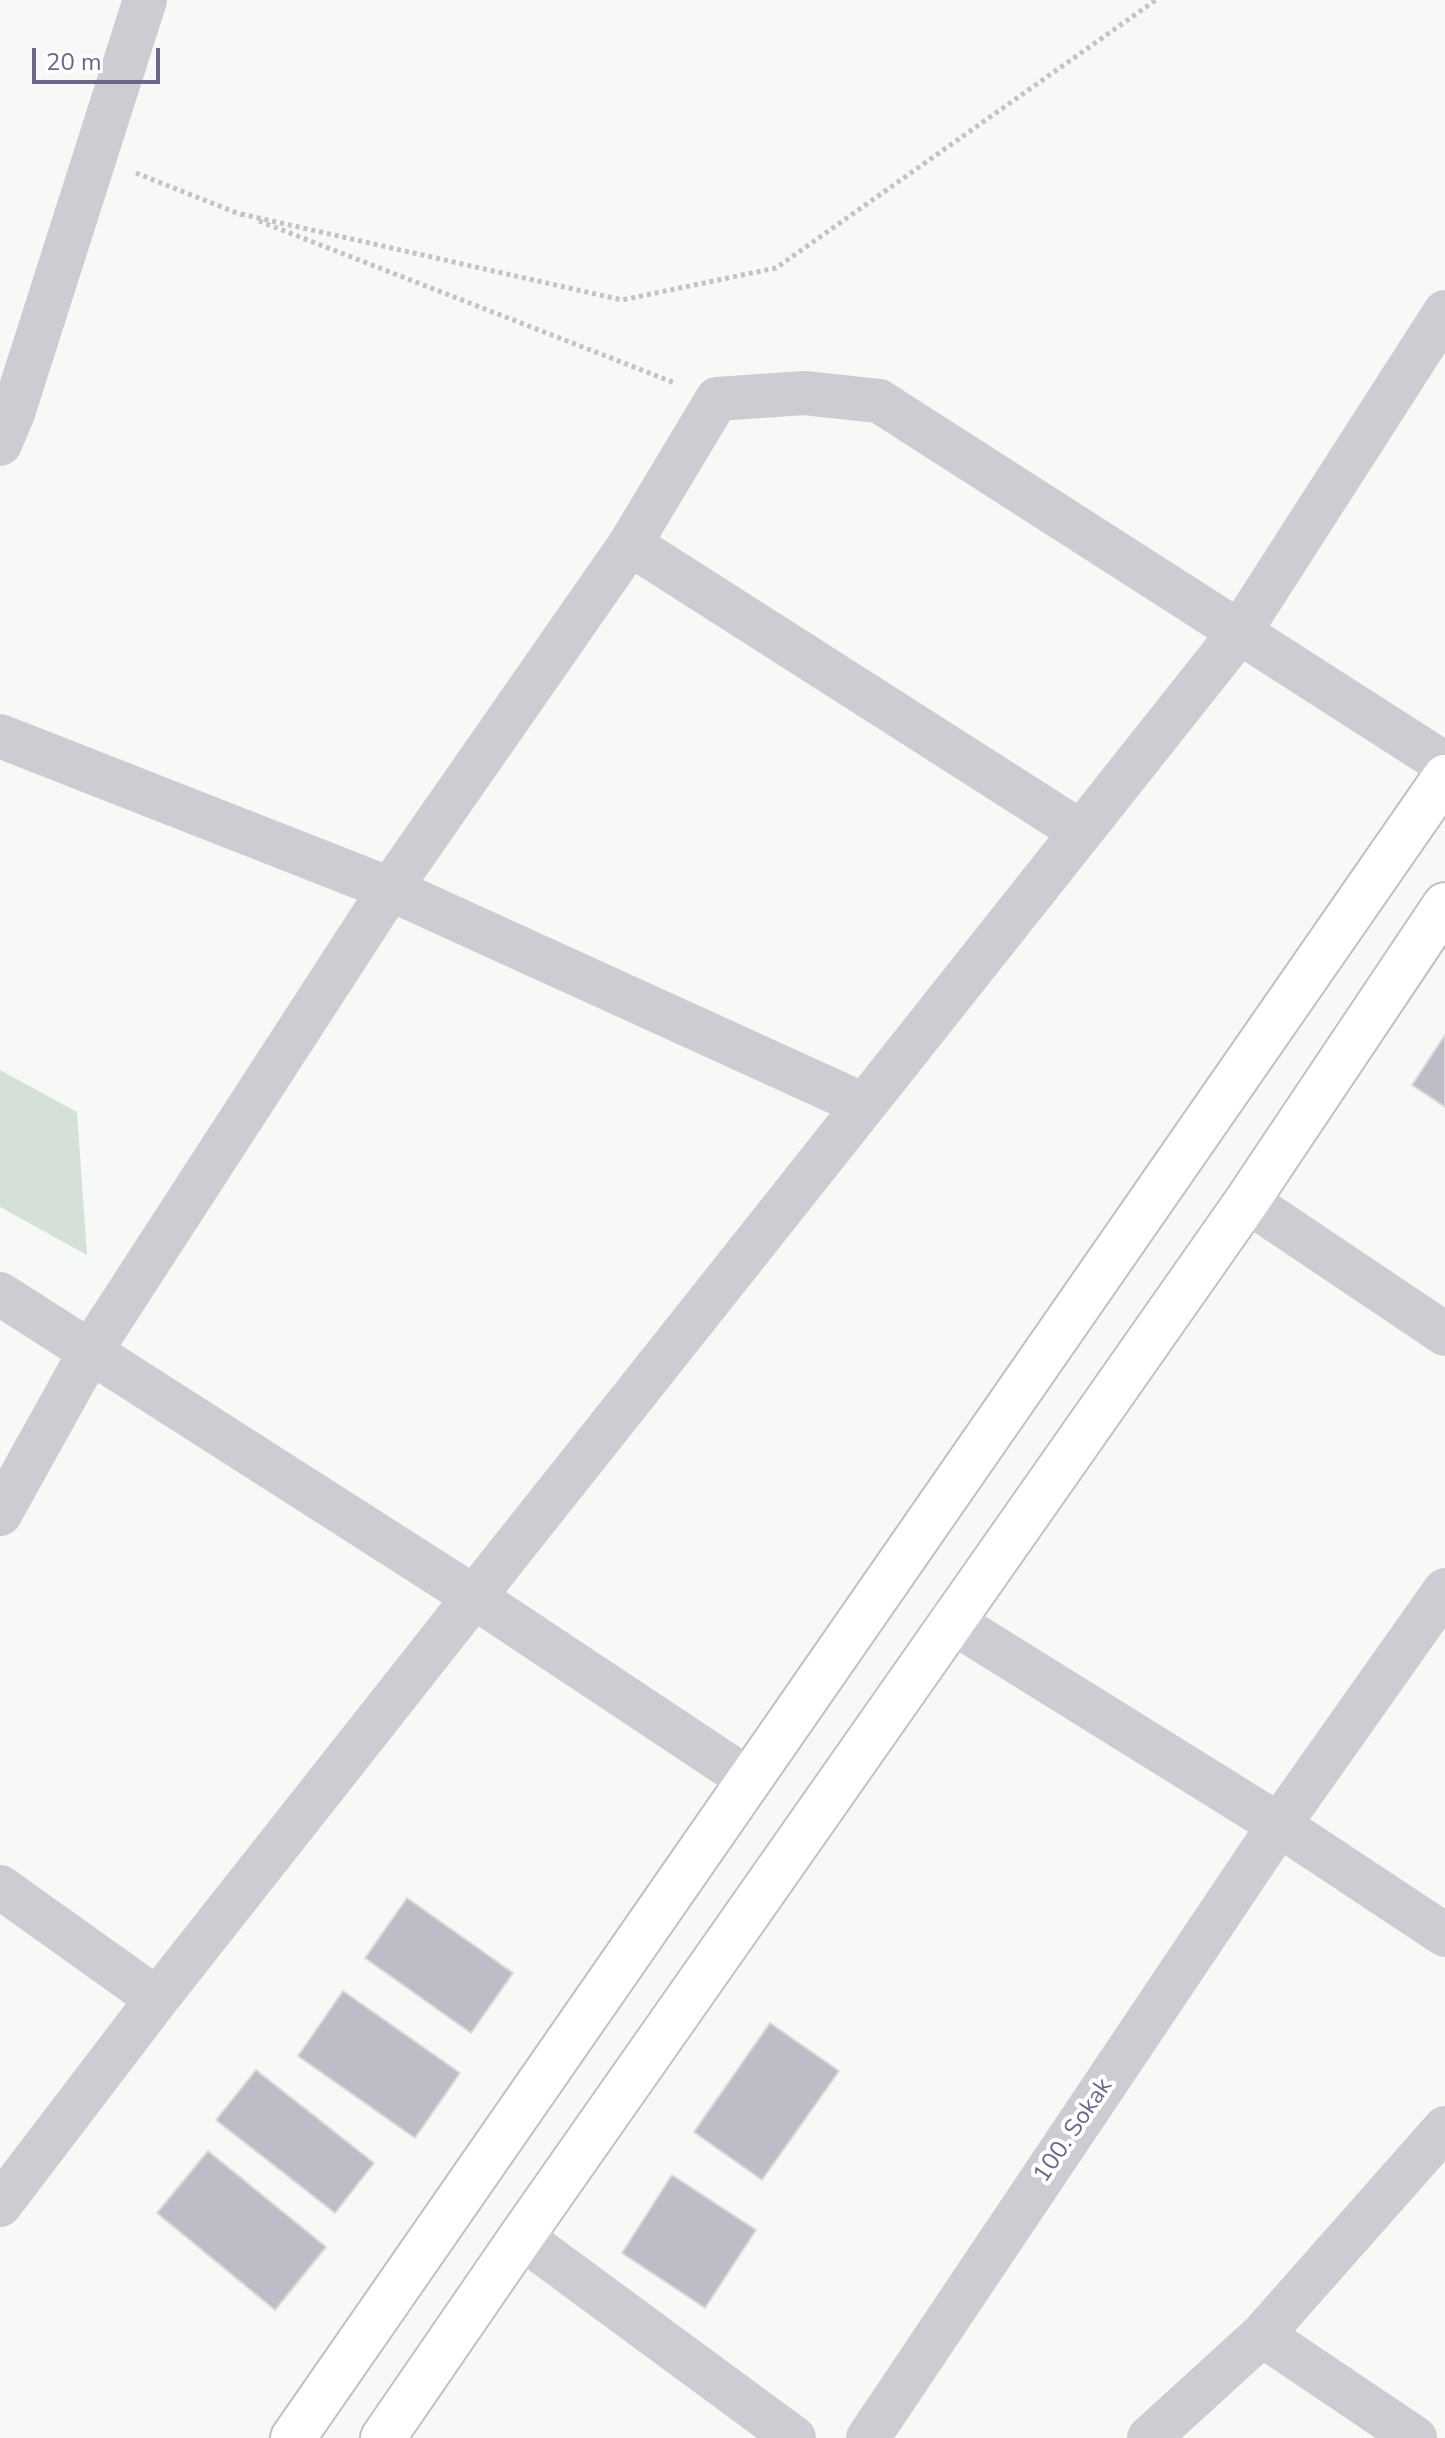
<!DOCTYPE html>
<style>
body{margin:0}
#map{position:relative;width:1445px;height:2438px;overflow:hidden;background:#f7f9f6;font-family:"Nunito Sans",sans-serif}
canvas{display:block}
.scale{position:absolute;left:32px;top:48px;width:128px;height:36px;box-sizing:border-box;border:4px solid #6f658b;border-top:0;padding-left:10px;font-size:24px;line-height:28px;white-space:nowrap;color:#6f658b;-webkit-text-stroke:6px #fff;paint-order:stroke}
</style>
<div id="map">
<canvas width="1445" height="2438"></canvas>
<div class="scale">20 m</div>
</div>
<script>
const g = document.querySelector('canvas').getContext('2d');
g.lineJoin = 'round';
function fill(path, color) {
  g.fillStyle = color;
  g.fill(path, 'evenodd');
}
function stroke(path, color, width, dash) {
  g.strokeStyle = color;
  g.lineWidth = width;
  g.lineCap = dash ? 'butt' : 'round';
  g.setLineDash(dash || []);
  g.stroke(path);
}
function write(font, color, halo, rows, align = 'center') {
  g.font = font + ' "Nunito Sans",sans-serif';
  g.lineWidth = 8;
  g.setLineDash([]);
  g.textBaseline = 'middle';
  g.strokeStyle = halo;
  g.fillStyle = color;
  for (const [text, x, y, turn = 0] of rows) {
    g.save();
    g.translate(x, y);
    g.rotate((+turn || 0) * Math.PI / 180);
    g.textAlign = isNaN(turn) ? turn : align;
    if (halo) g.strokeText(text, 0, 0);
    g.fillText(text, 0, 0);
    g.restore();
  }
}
const green = new Path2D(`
 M0,1070L77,1112L87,1255L0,1207Z`);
const building = new Path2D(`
 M1445,1035V1107L1412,1085Z
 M407,1898L513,1973L471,2033L365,1958Z
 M343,1991L460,2073L415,2138L298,2056Z
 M770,2023L839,2071L762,2180L694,2132Z
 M256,2070L374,2163L335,2213L216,2120Z
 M208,2151L326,2247L275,2310L157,2213Z
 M672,2175L756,2230L705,2308L622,2253Z`);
const path = new Path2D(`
 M136,173L242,215
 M241,214L622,300L776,268L1156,0
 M259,221L675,383`);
const minor = new Path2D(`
 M0,444L13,413L145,0
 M630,544L1081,832
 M0,736L390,889L864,1105
 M1247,1201L1445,1334
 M0,1294L474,1597L748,1779
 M0,1514L90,1352L390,889L630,544L717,399L804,393L879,401L1445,764
 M951,1621L1279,1825L1445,1935
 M0,1887L157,1999
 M0,2205L157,1999L474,1597L1239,633L1445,312
 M521,2237L794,2438
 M1262,2335L1415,2438
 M868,2438L1279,1825L1445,1590
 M1149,2438L1262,2335L1445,2128`);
const secondary = new Path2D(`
 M293,2438L1445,777
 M383,2438L521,2237L1247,1201L1445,905`);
const streetNames = [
 ["100. Sokak",1074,2131,-56]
];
fill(green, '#d5e0d9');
fill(building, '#bfbcc8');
stroke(building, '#d9dbd9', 2);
stroke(secondary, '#c2bfc9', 48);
stroke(path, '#c3c2c7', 5, [4, 4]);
stroke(minor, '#cdccd2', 44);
stroke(secondary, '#fff', 44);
write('24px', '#6f658b', '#fff', streetNames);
</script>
